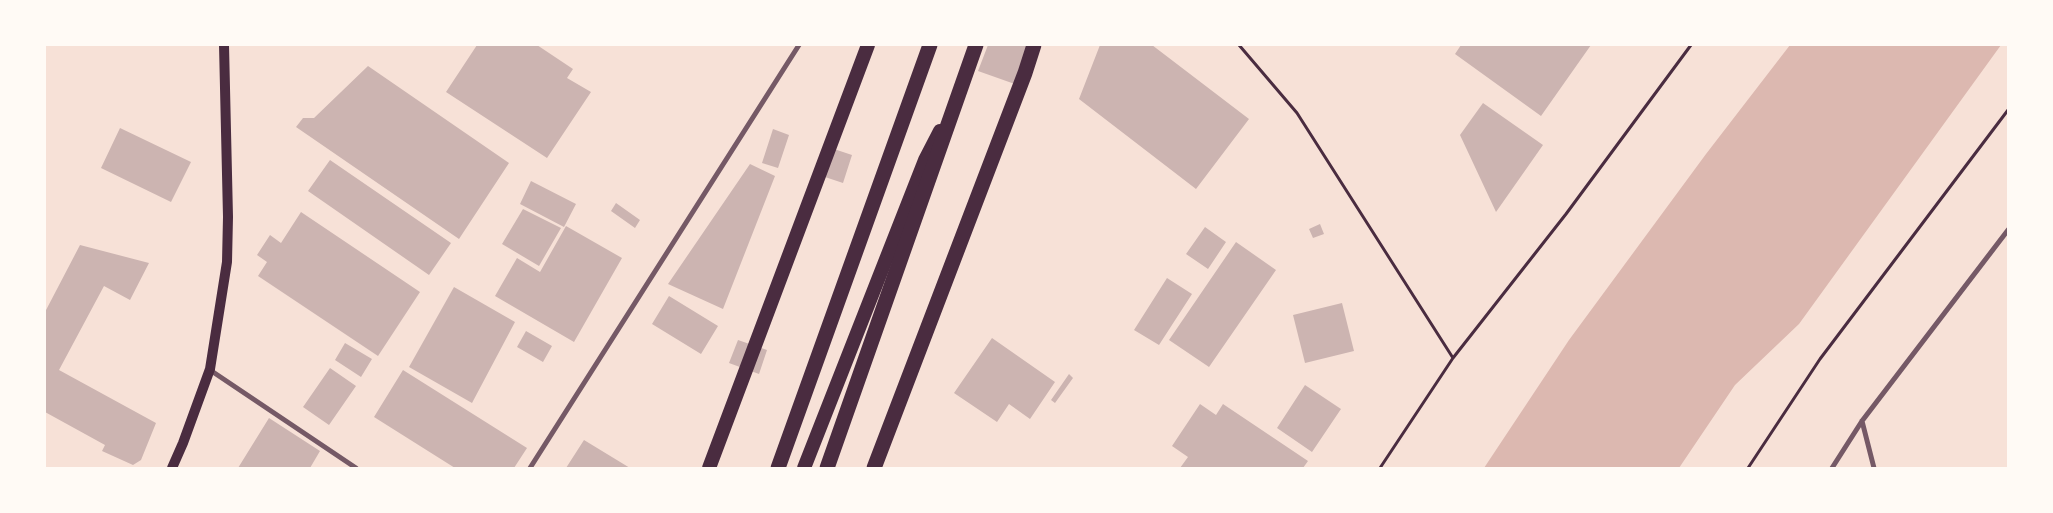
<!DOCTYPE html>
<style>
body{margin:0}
#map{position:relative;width:2053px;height:513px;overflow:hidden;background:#f7e1d7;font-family:Helvetica,sans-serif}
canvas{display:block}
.frame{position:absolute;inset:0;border:46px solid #fffaf5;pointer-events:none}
</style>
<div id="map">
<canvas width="2053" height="513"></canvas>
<div class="frame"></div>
</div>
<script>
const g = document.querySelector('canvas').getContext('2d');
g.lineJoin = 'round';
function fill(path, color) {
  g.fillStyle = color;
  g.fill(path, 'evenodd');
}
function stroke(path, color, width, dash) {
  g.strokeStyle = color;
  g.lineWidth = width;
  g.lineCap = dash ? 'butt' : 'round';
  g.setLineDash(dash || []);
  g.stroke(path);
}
const water = new Path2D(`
 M1790,45H2001L1799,324L1735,385L1679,468H1484L1569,340L1706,154Z`);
const building = new Path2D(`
 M477,45H537L573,69L567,78L591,92L547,158L446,92Z
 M988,45H1041L1026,88L978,71Z
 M1100,45H1152L1249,119L1196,189L1079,99Z
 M1461,45H1591L1541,116L1455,54Z
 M368,66L509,163L459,239L296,127L303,118H314Z
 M1483,103L1543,145L1496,212L1460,135Z
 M120,128L191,162L171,202L101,168Z
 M773,129L789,135L778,168L762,163Z
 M834,149L852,155L843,183L825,177Z
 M330,160L451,243L429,275L308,191Z
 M750,164L775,176L723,309L668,284Z
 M531,181L576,204L564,227L520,204Z
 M616,203L640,220L635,228L611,211Z
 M523,209L561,228L539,266L502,244Z
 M301,212L420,292L378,356L258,276L267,262L257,255L270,235L281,243Z
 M1320,224L1324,234L1313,238L1309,229Z
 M566,226L622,258L574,342L495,296L517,258L540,272Z
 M1205,227L1226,242L1208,269L1186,254Z
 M1236,242L1276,270L1209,367L1169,340Z
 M80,245L149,263L130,300L104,286L59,370L156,423L141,460L133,465L102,451L105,445L45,412V312Z
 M1167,278L1192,294L1159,345L1134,330Z
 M454,287L515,322L472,403L409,367Z
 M669,296L718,326L701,354L652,324Z
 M1342,303L1354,351L1305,363L1293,315Z
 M526,331L552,346L543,362L517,347Z
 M992,338L1055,382L1030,419L1009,404L997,422L954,393Z
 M738,340L767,350L759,374L729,363Z
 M345,343L372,359L361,377L335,360Z
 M330,368L356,386L329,425L303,407Z
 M403,370L527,448L514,468H455L374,417Z
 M1069,374L1073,378L1055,403L1051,400Z
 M1305,385L1341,409L1312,452L1277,428Z
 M1200,404L1216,415L1223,404L1308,461L1303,468H1180L1188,457L1172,446Z
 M269,418L320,451L310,468H238Z
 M584,440L630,468H566Z`);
const path = new Path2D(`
 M1239,45L1297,113L1453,358
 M1380,468L1453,358L1566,214L1691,45
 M1748,468L1820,359L2008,110`);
const minor = new Path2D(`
 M210,370L356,468
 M1862,421L1874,468
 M530,468L799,45
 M1832,468L1862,421L2008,230`);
const secondary = new Path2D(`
 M172,468L183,443L210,369L227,262L228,217L224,45`);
const trunk = new Path2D(`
 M709,468L868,45
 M804,468L925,160L940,131`);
const motorway = new Path2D(`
 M778,468L930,45
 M827,468L976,45
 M874,468L1025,73L1034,45`);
fill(water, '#dcb8b0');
fill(building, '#ccb4b1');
stroke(path, '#4a2c40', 3);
stroke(minor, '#755966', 5);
stroke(secondary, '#4a2c40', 10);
stroke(trunk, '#4a2c40', 14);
stroke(motorway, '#4a2c40', 15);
</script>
